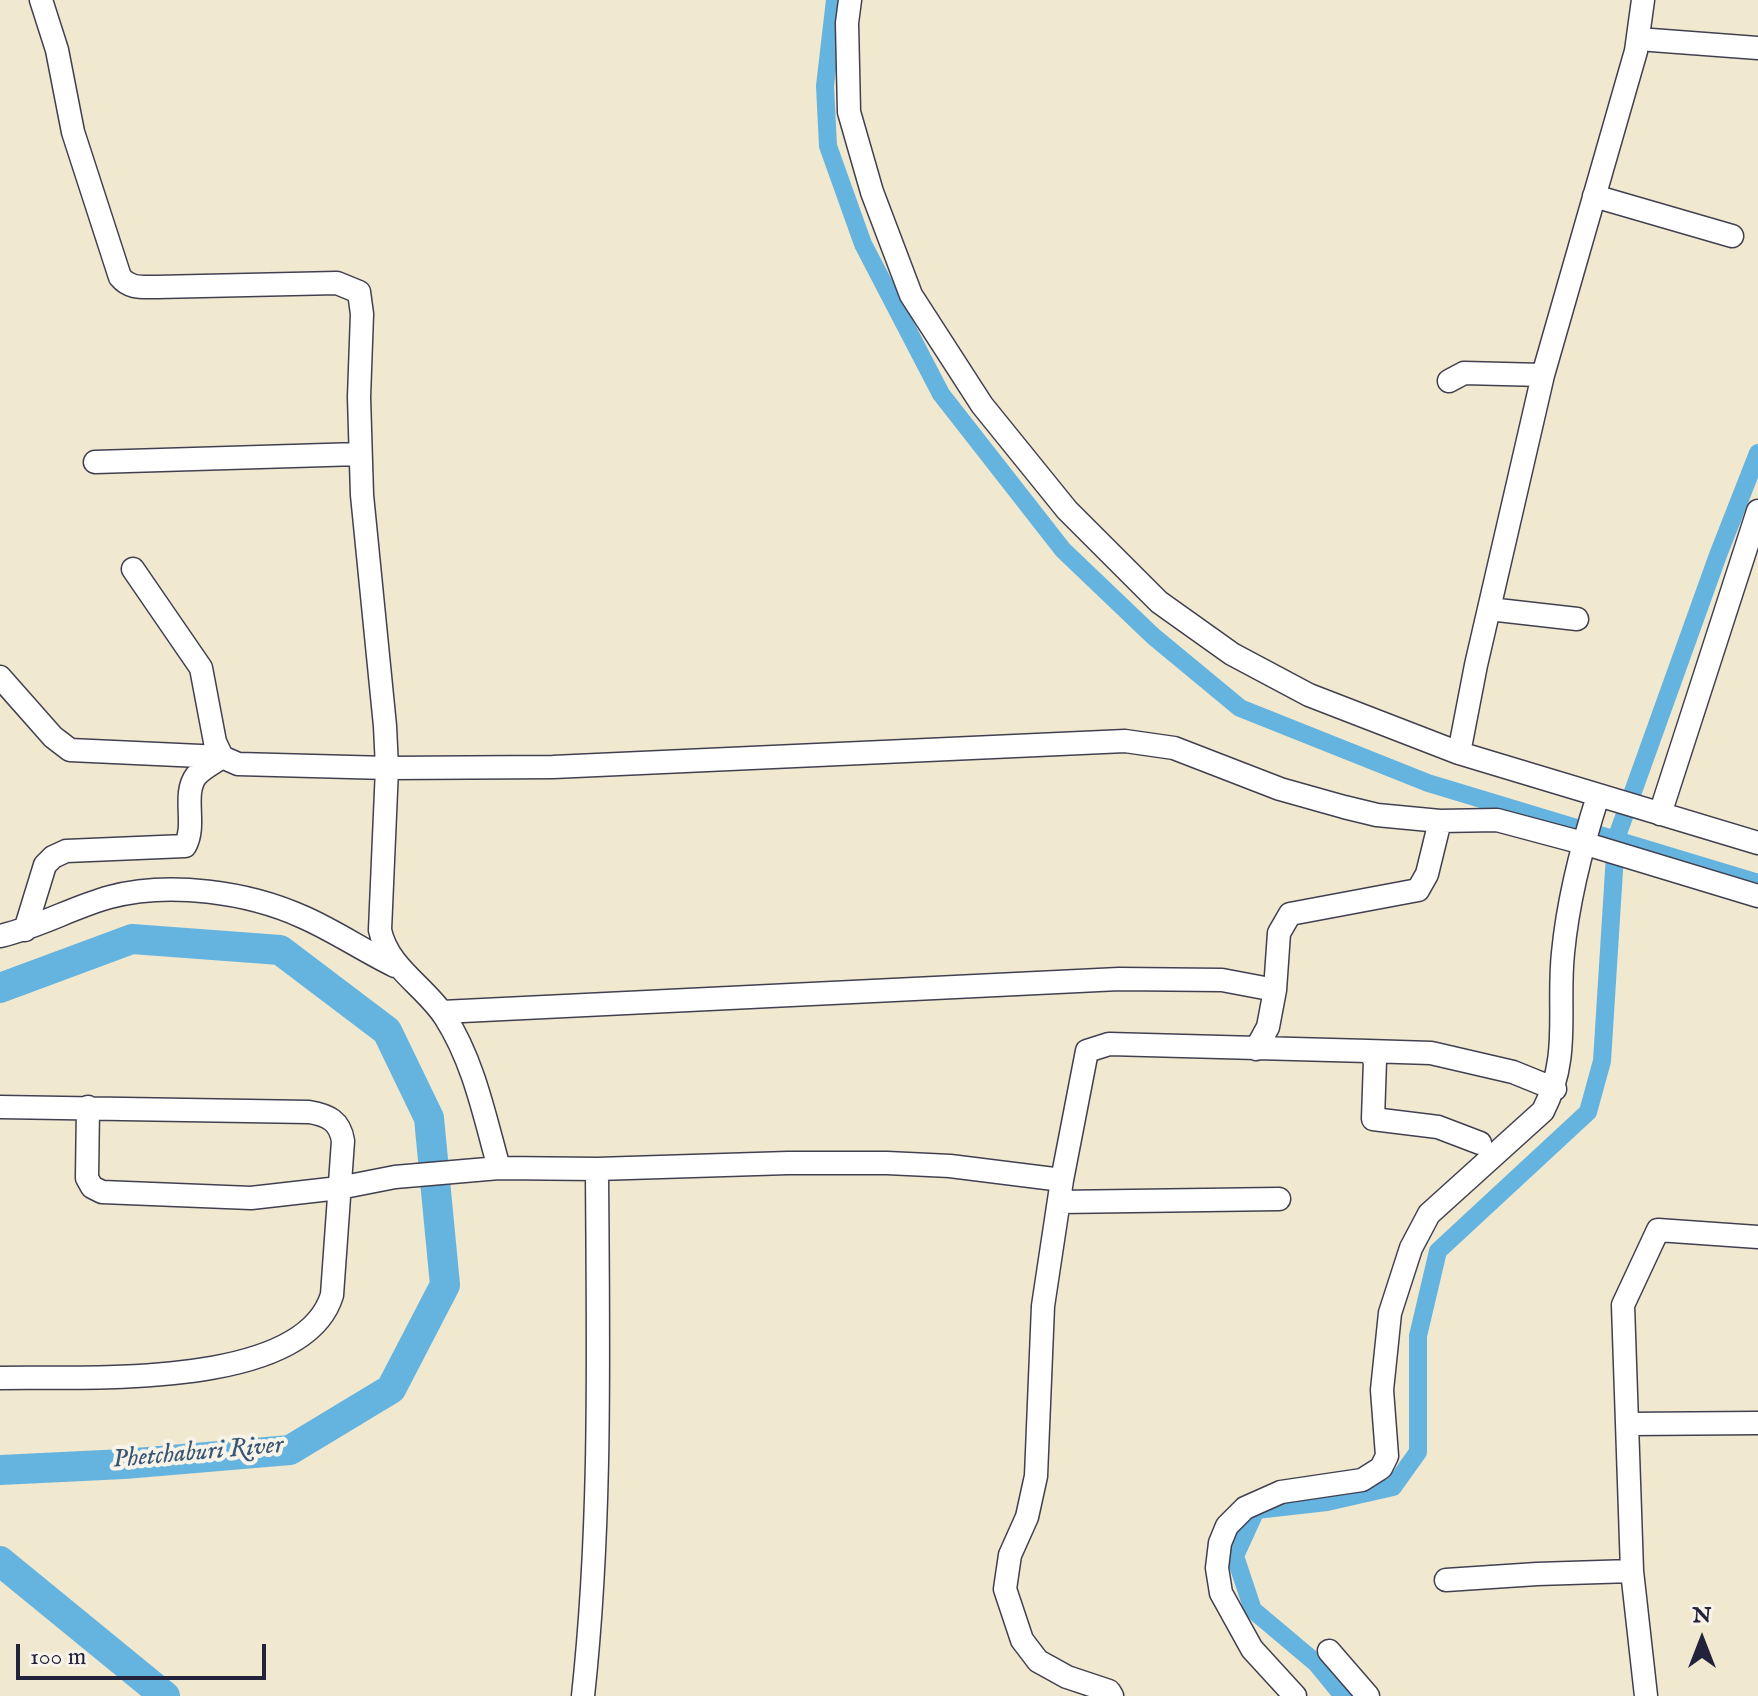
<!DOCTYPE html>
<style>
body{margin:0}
#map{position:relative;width:1758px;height:1696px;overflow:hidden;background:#f1e8d0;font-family:"IM FELL English",serif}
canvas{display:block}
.north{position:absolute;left:1662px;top:1600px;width:80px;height:80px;-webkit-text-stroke:6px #f7f3e8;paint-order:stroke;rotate:0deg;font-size:22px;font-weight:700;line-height:32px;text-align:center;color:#22223b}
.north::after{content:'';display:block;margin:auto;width:28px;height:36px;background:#22223b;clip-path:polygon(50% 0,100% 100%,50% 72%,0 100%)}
.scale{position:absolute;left:16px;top:1644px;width:250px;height:36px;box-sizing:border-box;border:4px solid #22223b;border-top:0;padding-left:10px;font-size:24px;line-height:28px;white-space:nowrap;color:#22223b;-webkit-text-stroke:6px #f7f3e8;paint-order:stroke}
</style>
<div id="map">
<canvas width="1758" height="1696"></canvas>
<div class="north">N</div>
<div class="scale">100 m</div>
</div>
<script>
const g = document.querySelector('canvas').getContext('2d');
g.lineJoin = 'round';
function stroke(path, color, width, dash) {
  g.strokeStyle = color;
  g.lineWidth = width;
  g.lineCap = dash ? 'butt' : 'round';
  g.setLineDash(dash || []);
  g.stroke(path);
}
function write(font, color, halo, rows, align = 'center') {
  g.font = font + ' "IM FELL English",serif';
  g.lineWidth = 8;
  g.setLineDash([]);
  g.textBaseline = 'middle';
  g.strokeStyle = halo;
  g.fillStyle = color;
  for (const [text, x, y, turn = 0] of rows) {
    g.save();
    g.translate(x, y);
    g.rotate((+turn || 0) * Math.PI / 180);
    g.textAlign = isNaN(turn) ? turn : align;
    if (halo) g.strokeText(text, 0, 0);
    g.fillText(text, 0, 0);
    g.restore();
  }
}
const canal = new Path2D(`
 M835,0L825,86L828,146L863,244L941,394L1063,550L1153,636L1240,708L1428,783L1758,883
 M1343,1696L1316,1663L1253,1610L1235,1556L1256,1510L1327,1502L1393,1487L1418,1452V1336L1438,1251L1588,1112L1602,1061L1616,839L1718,555L1758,453`);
const river = new Path2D(`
 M0,988L132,939L280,950L387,1031L429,1118L445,1285L391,1389L290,1450L124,1464L0,1470
 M0,1561L165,1696`);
const minor = new Path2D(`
 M41,0L57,50L73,132L120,277C130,289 142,287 157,287L337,283L359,292L362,314L359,397L362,495L385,726L387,768L380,930C388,968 425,986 445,1017C474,1062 485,1118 499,1168
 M850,0L847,23L849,112L872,192L911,295L982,405L1067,510L1159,602L1232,654L1309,695L1459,753L1758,843
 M1638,39L1758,48
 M1594,196L1732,236
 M1449,381L1464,373L1543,375
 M95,462L359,454
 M133,569L201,668L215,742L222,757L238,764L387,768L553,767L1125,741L1174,748L1280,789L1344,807L1377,815L1440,821L1497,820L1583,843L1758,896
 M1489,609L1577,619
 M0,677L53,737L70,750L222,757
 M1459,753L1476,665L1543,375L1636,51L1643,0
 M1660,814L1758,511
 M25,930L45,865L53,857L66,851L185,846C197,825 182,795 196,776C203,768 214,763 222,757
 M0,936C39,927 73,907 110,897C169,881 248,892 303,917C335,931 364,951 395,966
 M442,1012L1119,979L1222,980L1275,990
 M1256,1049L1268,1027L1275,990L1279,933L1290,914L1418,890L1427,874L1440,821
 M1368,1051L1431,1053L1513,1072L1555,1089
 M0,1107L309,1112C328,1115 340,1121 343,1141L332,1295C303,1391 82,1376 0,1378
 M88,1107L87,1178L92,1187L102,1192L251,1198L339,1188L395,1177L499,1168L597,1169L788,1163H887L950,1166L1062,1180
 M1059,1202L1279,1199
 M1628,1424L1758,1423
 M1446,1580L1537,1574L1632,1571
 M1329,1651L1368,1696
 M583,1696C602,1521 598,1345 597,1169
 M1112,1696L1109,1691L1067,1677L1038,1661L1022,1640L1005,1589L1010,1555L1027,1517L1036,1476L1043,1306L1062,1180L1087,1051L1109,1044L1368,1051L1375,1060L1373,1119L1438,1127L1480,1143
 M1295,1696L1252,1649L1221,1593L1217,1568L1220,1543L1227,1526L1245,1508L1281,1492L1362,1480L1381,1468L1387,1456L1382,1390L1390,1313L1411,1248L1429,1214L1543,1111C1571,1057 1557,1010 1563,953C1568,900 1582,846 1598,796
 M1646,1696L1632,1571L1623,1305L1658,1230L1758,1237`);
const waterNames = [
 ["Phetchaburi River",198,1454,-5]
];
stroke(canal, '#65b4df', 18);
stroke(river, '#65b4df', 30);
stroke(minor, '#414051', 25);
stroke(minor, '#fff', 22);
write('italic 26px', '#395574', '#f7f3e8', waterNames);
</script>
